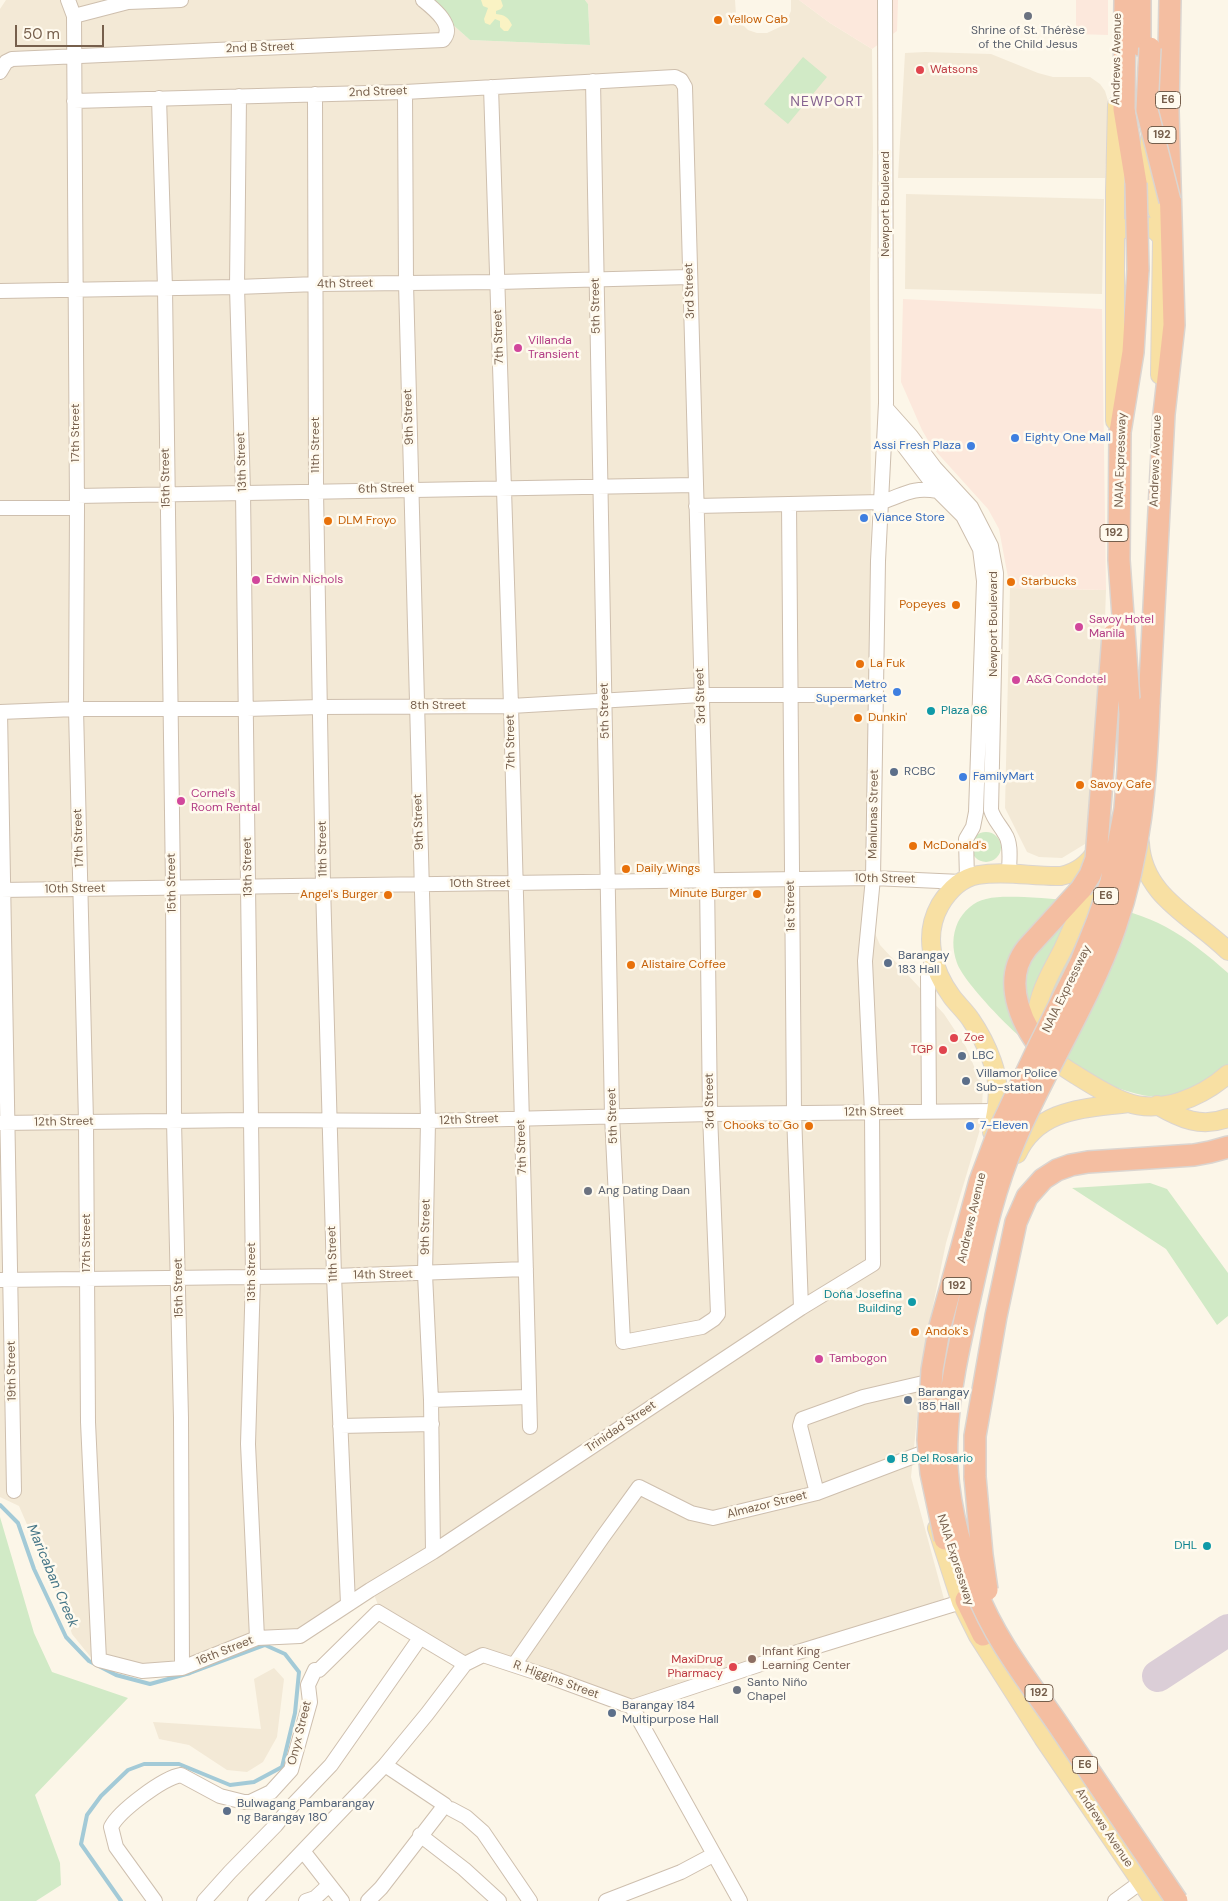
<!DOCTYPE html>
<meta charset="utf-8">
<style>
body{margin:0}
#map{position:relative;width:1228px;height:1901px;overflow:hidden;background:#fcf6e8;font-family:"DM Sans",sans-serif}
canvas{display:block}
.scale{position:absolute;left:15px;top:25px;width:89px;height:22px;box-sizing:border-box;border:2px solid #765f4c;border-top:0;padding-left:6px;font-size:15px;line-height:18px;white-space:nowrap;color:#765f4c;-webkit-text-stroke:4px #fffaee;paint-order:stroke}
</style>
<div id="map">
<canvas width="1228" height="1901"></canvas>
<div class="scale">50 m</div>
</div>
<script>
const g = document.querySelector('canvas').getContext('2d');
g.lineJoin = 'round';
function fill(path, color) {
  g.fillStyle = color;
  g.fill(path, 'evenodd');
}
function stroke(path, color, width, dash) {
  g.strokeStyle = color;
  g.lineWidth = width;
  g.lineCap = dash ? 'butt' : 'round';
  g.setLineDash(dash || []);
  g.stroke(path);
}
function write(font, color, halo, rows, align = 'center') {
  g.font = font + ' "DM Sans",sans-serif';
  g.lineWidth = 5;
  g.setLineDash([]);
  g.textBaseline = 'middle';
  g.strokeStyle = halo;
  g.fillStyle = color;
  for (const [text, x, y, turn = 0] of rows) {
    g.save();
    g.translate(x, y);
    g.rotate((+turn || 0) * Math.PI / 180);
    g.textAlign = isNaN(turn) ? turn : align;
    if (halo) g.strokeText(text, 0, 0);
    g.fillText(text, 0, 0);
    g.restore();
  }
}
const residential = new Path2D(`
 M6,0H425L470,40L590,45L588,4L585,0H735L736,15L741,23L748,30L757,33H767L782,26L787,20L791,11V0H799L830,23L872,49L873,152L870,276L871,495L868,867L871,924L880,945L944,1014L966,1047L983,1088L981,1126L946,1243L924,1349L911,1477L944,1599L631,1699L531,1664L463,1661L380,1610L373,1592L300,1640L261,1642L188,1676L144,1677L115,1672L93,1660L72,1634L64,1610L19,1506L0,1497V9Z
 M925,52L991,54L1038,73L1053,77H1090L1100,84L1105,91L1109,104L1105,178H898L905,53Z
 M906,194L1104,199L1102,294L905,289Z
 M1010,588L1106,590L1098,817L1085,844L1062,858L1039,857L1027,852L1005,808Z
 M274,1668L284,1679L277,1737L263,1762L247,1772L227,1770L189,1745L159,1739L153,1722L261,1729L254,1679Z`);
const commercial = new Path2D(`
 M799,0H898L897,31L872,49L830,23Z
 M1076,0H1108V35L1076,34Z
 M903,299L1102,309L1106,590L1010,588L999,529L988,509L932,447L922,430L901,382Z`);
const green = new Path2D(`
 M425,0H585L588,4L590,45L470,40Z
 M803,57L827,77L788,124L764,104Z
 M971 847a15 15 0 1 1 30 0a15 15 0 1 1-30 0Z
 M1024,897C1069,899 1126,905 1166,927C1188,939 1209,956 1228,973V1067C1212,1080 1192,1092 1171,1096C1133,1104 1059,1063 1027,1042C1011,1031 963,981 957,963C952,949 952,935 958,922C963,912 974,901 986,899C998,896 1012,897 1024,897Z
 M1150,1183L1167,1189L1228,1273V1316L1217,1325L1166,1249L1072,1188Z
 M0,1517L34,1633L52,1672L128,1698L35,1795L60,1863L61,1885L36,1901H0Z`);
const sand = new Path2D(`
 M481,0H501L503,6L501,9L496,11V14C505,15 508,17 512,25L508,31H504L500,27V21L495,19L490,25L485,23L484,19L488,8L483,6Z`);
const stream = new Path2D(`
 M0,1505L18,1523L34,1569L66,1637L89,1661L116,1675L150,1684L190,1673L265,1645L285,1654L299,1672L295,1713L282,1767L254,1782L230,1785L179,1764H144L128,1770L101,1796L87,1815L81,1844L121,1901`);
const taxiway = new Path2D(`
 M1158,1676L1228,1630`);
const minor = new Path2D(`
 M68,0L74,16L77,508L76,709L86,1122L88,1422L99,1660L142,1671L182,1668L257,1638L300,1636L370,1590L433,1552L801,1308L873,1264L872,1112L865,961L873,878L878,561L886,403L885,0
 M74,16L128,2L181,0
 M0,72L6,62L12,59L443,40C456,26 433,8 423,0
 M491,87L511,706L530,1427
 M405,92L406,283L428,1121L425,1274L431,1400L433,1552
 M315,94L316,491L323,885L334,1276L348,1604
 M239,96L237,287L243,492L253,1277L248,1444L257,1638
 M159,98L165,288L173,887L174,1121L181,1418L182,1668
 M74,101L405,92L675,77L681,80L685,87L707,880L710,1114L718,1314L714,1319L702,1327L623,1342L612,1116L593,81
 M0,291L237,287L317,284L498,282L690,277
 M886,408L911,436L935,468L971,507L991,546L996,573L991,810C994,820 1000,825 1005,834C1012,844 1009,861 1009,873
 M885,425L903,445L938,491L963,516L980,549L984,581L976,812L973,827L966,839L967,879
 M77,496L695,485
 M789,504L794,1113L801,1308
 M696,506L882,502C906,494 911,487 938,491
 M0,508H77
 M0,712L76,709H246L321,707L511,706L701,695H875
 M0,712L14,1491
 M0,890L873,878L961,882
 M929,1111L928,977L933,957
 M0,1123L251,1120L428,1121L710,1114L997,1111
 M0,1280L334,1276L526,1269
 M431,1400L529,1397
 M340,1426L432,1424
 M817,1493L800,1426L802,1419L863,1397L936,1380
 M514,1665L602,1538L639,1487L691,1513L713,1518L817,1493L930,1450
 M632,1707L740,1901
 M451,1809L466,1817L483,1832L530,1901
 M420,1835L464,1869L499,1901
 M303,1851L342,1901
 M155,1901L116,1847L111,1827C119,1811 163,1778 181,1775L220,1796L244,1802H250L271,1792L291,1770L310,1702L308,1685L315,1670H319L378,1612L465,1664
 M204,1901L230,1872L276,1825L288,1810L331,1765L420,1638
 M255,1901L385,1765L427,1714L465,1664L483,1655L550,1677L632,1707L785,1656L961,1602
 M306,1901L315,1898L329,1885
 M368,1901L381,1888L445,1805L385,1765
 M606,1901L681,1872L713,1855
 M1115,1901L1141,1882`);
const major = new Path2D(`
 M1150,139L1149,193L1162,221
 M1125,229C1139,221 1153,225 1162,238
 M1160,375L1162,241
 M1115,421V192L1117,105
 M1140,843C1143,897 1194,917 1228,951
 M1105,857C1102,884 1095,886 1083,908C1075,921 1069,936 1063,949C1050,975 1032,1001 1038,1031C1042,1054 1058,1064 1076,1075C1092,1085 1109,1096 1126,1102C1161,1115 1202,1097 1228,1074
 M1157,1105C1181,1119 1201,1128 1228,1118
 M992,1132C998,1107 1001,1085 992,1061C987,1047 980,1033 971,1020C966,1012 958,1005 952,997C932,970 923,935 940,905C949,890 961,878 978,875C1006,870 1033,877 1061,876C1076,873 1089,863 1097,850
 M1017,1154C1038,1108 1084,1109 1128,1103
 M937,1528L961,1602L978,1636L1043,1738L1154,1901`);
const highway = new Path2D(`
 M1125,0L1124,109L1136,183
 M1140,45V0
 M1120,432L1133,352L1138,270
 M1149,704L1164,414L1174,325L1168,111L1170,0
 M1049,1057C1023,1030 1000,982 1027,948L1081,889
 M975,1477V1436L996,1316L1016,1222L1027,1197L1043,1179L1057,1170L1071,1165L1088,1162L1194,1155L1210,1152L1228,1147
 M966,1600L983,1635`);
const highwayBridge = new Path2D(`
 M1150,48L1147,110L1170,201
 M1136,183L1138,270
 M1149,704C1146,783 1141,853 1115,928C1089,1002 1045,1068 1015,1140C995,1186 984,1235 973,1284C962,1334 949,1385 947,1437C944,1488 958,1543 976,1590C994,1638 1028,1681 1057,1723C1097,1783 1137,1842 1177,1901
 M1081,889L1090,875L1096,859L1113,635
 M975,1477L982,1555L987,1590
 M945,1539L931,1473L928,1440L932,1370L939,1330L980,1181L998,1133L1039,1046L1081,962L1097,922L1111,882L1125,809L1128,770L1130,714L1119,560L1120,432`);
const markers = [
 [1028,16,5,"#6b7280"],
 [718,20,5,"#e8710a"],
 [920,70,5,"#e0444e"],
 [518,348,5,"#d1479c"],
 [1015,438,5,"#3f7fe0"],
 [971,446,5,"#3f7fe0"],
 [864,518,5,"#3f7fe0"],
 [328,521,5,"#e8710a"],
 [256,580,5,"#d1479c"],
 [1011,582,5,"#e8710a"],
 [956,605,5,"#e8710a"],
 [1079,627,5,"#d1479c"],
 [860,664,5,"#e8710a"],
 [1016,680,5,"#d1479c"],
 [897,692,5,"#3f7fe0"],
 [931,711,5,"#0f9aa8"],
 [858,718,5,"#e8710a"],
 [894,772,5,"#5c6f8a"],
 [963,777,5,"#3f7fe0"],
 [1080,785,5,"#e8710a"],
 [181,801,5,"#d1479c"],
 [913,846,5,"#e8710a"],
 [626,869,5,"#e8710a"],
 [757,894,5,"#e8710a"],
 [388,895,5,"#e8710a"],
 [888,963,5,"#5c6f8a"],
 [631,965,5,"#e8710a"],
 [954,1038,5,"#e0444e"],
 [943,1050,5,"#e0444e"],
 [962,1056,5,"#5c6f8a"],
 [966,1081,5,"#5c6f8a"],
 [809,1126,5,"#e8710a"],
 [970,1126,5,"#3f7fe0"],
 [588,1191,5,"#6b7280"],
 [912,1302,5,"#0f9aa8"],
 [915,1332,5,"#e8710a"],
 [819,1359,5,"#d1479c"],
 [908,1400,5,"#5c6f8a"],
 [891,1459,5,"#0f9aa8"],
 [1207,1546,5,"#0f9aa8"],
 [752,1659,5,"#8d6e63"],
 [733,1667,5,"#e0444e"],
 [737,1690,5,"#6b7280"],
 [612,1713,5,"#5c6f8a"],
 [227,1811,5,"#5c6f8a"]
];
const shields = [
 [1168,100,25],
 [1162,135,28],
 [1114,533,28],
 [1106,896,25],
 [957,1286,28],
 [1039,1693,28],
 [1085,1765,25]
];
const shieldNames = [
 ["E6",1168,100],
 ["192",1162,135],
 ["192",1114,533],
 ["E6",1106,896],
 ["192",957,1286],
 ["192",1039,1693],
 ["E6",1085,1765]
];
const foodNames = [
 ["Yellow Cab",728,20],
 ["DLM Froyo",338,521],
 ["Starbucks",1021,582],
 ["Popeyes",946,605,"right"],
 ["La Fuk",870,664],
 ["Dunkin'",868,718],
 ["Savoy Cafe",1090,785],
 ["McDonald's",923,846],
 ["Daily Wings",636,869],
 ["Minute Burger",747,894,"right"],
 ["Angel's Burger",378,895,"right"],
 ["Alistaire Coffee",641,965],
 ["Chooks to Go",799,1126,"right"],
 ["Andok's",925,1332]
];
const worshipNames = [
 ["Shrine of St. Thérèse",1028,31,"center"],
 ["of the Child Jesus",1028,45,"center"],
 ["Ang Dating Daan",598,1191],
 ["Santo Niño",747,1683],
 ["Chapel",747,1697]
];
const streetNames = [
 ["2nd B Street",260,48,-2],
 ["Andrews Avenue",1117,59,-89],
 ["2nd Street",378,92,-2],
 ["Newport Boulevard",886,204,-90],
 ["4th Street",345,284,-1],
 ["3rd Street",690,291,-92],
 ["5th Street",596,306,-91],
 ["7th Street",499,337,-92],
 ["9th Street",409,417,-92],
 ["17th Street",76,433,-90],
 ["11th Street",316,445,-90],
 ["NAIA Expressway",1121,460,-88],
 ["Andrews Avenue",1156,461,-88],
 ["13th Street",242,462,-92],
 ["15th Street",166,478,-91],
 ["6th Street",386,489,-1],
 ["Newport Boulevard",994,624,-90],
 ["3rd Street",701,696,-92],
 ["8th Street",438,706],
 ["5th Street",605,711,-91],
 ["7th Street",511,742,-91],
 ["Manlunas Street",874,814,-89],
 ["9th Street",419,822,-92],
 ["17th Street",79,838,-92],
 ["11th Street",323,849,-91],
 ["13th Street",248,867,-91],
 ["10th Street",885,879,1],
 ["15th Street",172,883,-91],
 ["10th Street",480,884],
 ["10th Street",75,889,-1],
 ["1st Street",791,906,-91],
 ["NAIA Expressway",1067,989,-64],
 ["3rd Street",710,1101,-91],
 ["12th Street",874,1112,-1],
 ["5th Street",613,1116,-92],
 ["12th Street",469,1120,-2],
 ["12th Street",64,1122,-1],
 ["7th Street",522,1147,-92],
 ["Andrews Avenue",972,1218,-77],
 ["9th Street",426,1227,-89],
 ["17th Street",87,1243,-90],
 ["11th Street",333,1254,-92],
 ["13th Street",252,1272,-90],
 ["14th Street",383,1275,-1],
 ["15th Street",179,1288,-91],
 ["19th Street",12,1371,-91],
 ["Trinidad Street",621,1427,-34],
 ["Almazor Street",767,1505,-14],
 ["NAIA Expressway",955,1560,72],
 ["16th Street",225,1651,-22],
 ["R. Higgins Street",556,1680,20],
 ["Onyx Street",300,1733,-76],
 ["Andrews Avenue",1104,1828,56]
];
const healthNames = [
 ["Watsons",930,70],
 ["Zoe",964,1038],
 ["TGP",933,1050,"right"],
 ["MaxiDrug",723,1660,"right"],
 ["Pharmacy",723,1674,"right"]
];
const hotelNames = [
 ["Villanda",528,341],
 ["Transient",528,355],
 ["Edwin Nichols",266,580],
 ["Savoy Hotel",1089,620],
 ["Manila",1089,634],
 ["A&G Condotel",1026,680],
 ["Cornel's",191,794],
 ["Room Rental",191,808],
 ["Tambogon",829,1359]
];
const shopNames = [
 ["Eighty One Mall",1025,438],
 ["Assi Fresh Plaza",961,446,"right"],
 ["Viance Store",874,518],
 ["Metro",887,685,"right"],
 ["Supermarket",887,699,"right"],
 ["FamilyMart",973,777],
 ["7-Eleven",980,1126]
];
const cultureNames = [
 ["Plaza 66",941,711],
 ["Doña Josefina",902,1295,"right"],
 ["Building",902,1309,"right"],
 ["B Del Rosario",901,1459],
 ["DHL",1197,1546,"right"]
];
const serviceNames = [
 ["RCBC",904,772],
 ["Barangay",898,956],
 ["183 Hall",898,970],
 ["LBC",972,1056],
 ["Villamor Police",976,1074],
 ["Sub-station",976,1088],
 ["Barangay",918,1393],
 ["185 Hall",918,1407],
 ["Barangay 184",622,1706],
 ["Multipurpose Hall",622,1720],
 ["Bulwagang Pambarangay",237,1804],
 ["ng Barangay 180",237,1818]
];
const educationNames = [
 ["Infant King",762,1652],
 ["Learning Center",762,1666]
];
const neighbourhoodNames = [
 ["NEWPORT",827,102]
];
const waterNames = [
 ["Maricaban Creek",52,1576,67]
];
fill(residential, '#f3e9d6');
fill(commercial, '#fce8dc');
fill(green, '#d1eac6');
fill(sand, '#faf3c4');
stroke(stream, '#a3cad7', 4);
stroke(taxiway, '#dbced7', 32);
stroke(minor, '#cebfae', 16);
stroke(major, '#dbd5d0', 20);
stroke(highway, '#dbd5d0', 24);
stroke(minor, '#fff', 14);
stroke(major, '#f8e0a3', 18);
stroke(highway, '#f4bea1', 21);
stroke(highwayBridge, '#dbd5d0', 24, []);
stroke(highwayBridge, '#f4bea1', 21);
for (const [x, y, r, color] of markers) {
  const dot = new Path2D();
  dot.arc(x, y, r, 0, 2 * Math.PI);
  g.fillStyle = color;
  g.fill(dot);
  stroke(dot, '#fffaee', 2);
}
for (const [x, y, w] of shields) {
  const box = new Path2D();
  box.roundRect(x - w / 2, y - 8.5, w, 17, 4);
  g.fillStyle = '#fffaee';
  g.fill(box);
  stroke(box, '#765f4c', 1);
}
write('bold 11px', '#765f4c', null, shieldNames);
write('12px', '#c56008', '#fffaee', foodNames, 'left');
write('12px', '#5b616d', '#fffaee', worshipNames, 'left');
write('12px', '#765f4c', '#fffaee', streetNames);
write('12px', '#be3a42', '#fffaee', healthNames, 'left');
write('12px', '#b23c85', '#fffaee', hotelNames, 'left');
write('12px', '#366cbe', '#fffaee', shopNames, 'left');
write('12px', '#0d838f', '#fffaee', cultureNames, 'left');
write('12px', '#4e5e75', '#fffaee', serviceNames, 'left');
write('12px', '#785e54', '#fffaee', educationNames, 'left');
g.letterSpacing = '1px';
write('14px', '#876491', '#fffaee', neighbourhoodNames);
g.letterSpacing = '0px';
write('italic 14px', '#477788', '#fffaee', waterNames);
</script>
